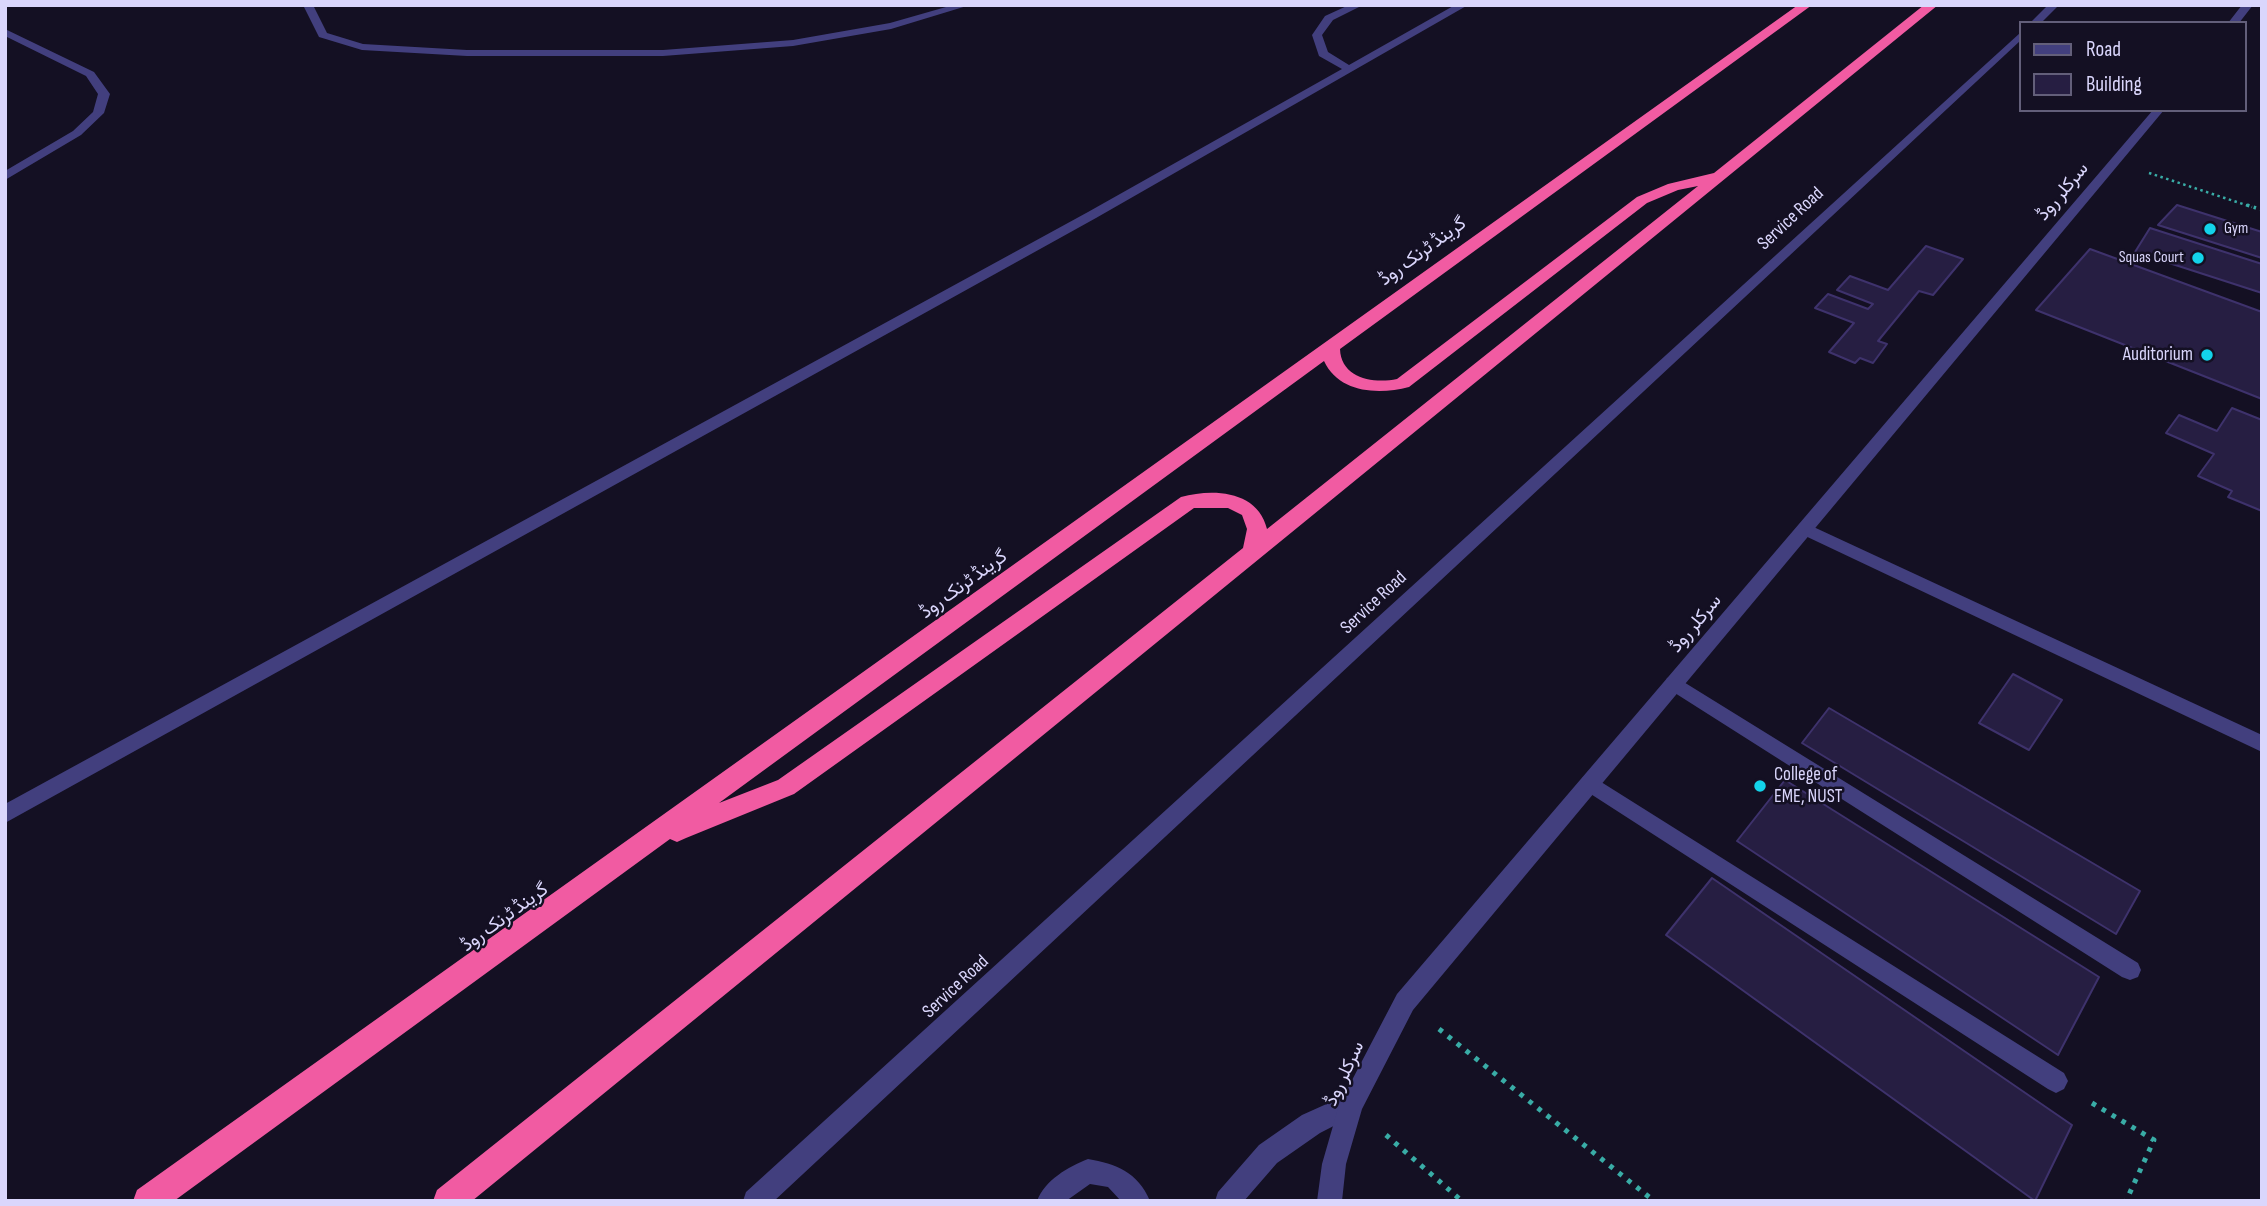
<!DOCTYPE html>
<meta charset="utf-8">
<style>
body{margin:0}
#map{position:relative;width:2267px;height:1206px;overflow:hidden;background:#141023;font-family:"Sofia Sans Condensed",sans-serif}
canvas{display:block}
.frame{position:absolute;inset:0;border:7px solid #dad6fc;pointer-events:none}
.legend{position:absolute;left:2019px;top:21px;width:228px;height:91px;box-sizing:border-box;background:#141023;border:2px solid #635f7a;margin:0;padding:9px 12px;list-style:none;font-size:21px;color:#dad6fc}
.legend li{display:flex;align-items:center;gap:14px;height:35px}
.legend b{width:35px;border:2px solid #635f7a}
</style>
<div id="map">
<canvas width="2267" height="1206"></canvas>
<div class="frame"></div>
<ul class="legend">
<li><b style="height:9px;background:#423f7e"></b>Road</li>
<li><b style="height:19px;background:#261e42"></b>Building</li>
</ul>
</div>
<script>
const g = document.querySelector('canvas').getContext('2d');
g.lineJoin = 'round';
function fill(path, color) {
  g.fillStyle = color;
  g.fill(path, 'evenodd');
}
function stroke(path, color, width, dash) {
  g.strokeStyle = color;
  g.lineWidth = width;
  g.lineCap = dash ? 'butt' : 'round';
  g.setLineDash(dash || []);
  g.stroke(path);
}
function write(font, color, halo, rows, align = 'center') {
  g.font = font + ' "Sofia Sans Condensed",Vazirmatn,sans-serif';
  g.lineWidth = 5;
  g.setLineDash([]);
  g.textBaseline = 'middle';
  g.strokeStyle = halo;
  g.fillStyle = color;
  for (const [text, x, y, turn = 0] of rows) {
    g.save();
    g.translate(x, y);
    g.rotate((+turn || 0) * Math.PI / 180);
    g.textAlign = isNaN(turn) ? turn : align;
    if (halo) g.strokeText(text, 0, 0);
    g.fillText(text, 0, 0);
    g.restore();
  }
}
const building = new Path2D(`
 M2177,205L2262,232V258L2158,225Z
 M2150,228L2262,264V293L2135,252Z
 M1926,246L1963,259L1933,295L1919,291L1878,341L1887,344L1873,363L1860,358L1855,363L1829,352L1854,323L1815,308L1828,294L1868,309L1873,304L1837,290L1850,276L1888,290Z
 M2090,249L2262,312V399L2036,310Z
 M2232,408L2262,420V511L2228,497L2232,491L2198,476L2214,454L2166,433L2179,415L2217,431Z
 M2013,674L2062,700L2029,750L1979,723Z
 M1829,708L2140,891L2116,934L1802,743Z
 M1785,780L2099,977L2058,1055L1737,841Z
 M1712,878L2072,1125L2035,1201L1666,935Z`);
const pathFar2 = new Path2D(`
 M2149,173L2252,207`);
const pathFar1 = new Path2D(`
 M2247,205L2262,210`);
const path = new Path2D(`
 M1439,1029L1654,1201
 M2092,1103L2154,1140L2126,1201
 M1386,1135L1462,1201`);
const lane = new Path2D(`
 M303,5H313L327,33L363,44L467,50H663L793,40L890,23L953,5H970L891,29L793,46L663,56H467L362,50L319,37Z
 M5,29L94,72L110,94L104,113L81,135L5,180V171L73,131L93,112L98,94L86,76L5,36Z
 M1805,523L2262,735V752L1799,533L1797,529Z
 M1674,676L2138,963L2141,970L2138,977L2130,980L2122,977L1667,688L1665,683L1667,678Z
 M1590,775L2064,1073L2068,1081L2064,1089L2056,1093L2048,1089L1583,789L1580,783L1583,777Z
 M1351,1093L1359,1097L1363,1105L1359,1113L1320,1133L1277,1163L1244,1201H1215L1218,1192L1259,1145L1302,1115Z
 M1088,1159C1116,1164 1138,1172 1150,1201H1121L1108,1187L1090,1184L1066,1201H1037C1045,1180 1068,1167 1088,1159Z`);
const street = new Path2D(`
 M1349,5H1363L1333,20L1322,35L1328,52L1349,65L1455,5H1468L1096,218L5,823V804L1088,212L1342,69L1319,56L1312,35L1325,16Z
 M2048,5H2059L2041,23H2030Z
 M2242,5H2253L2239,23H2228Z
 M2020,33V41L774,1201H743L746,1192Z
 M2153,110H2164L1413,1010L1362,1109L1346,1164L1342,1201H1317L1322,1164L1339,1105L1397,994Z`);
const highway = new Path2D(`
 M1798,5H1812L1340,349C1341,378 1373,384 1397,379L1637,197L1668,184L1714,173L1924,5H1938L472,1201H433L437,1190L1243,548L1247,529L1242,515L1228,508H1194L794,794L686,838L677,842L670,839L174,1201H133L137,1190ZM1698,186L1267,529C1258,491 1214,488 1181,497L778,780L719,803L1324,361C1339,393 1378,395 1409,387L1647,203L1678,190Z`);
const markers = [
 [2210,229,7,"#13d3ea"],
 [2198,258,7,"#13d3ea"],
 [2207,355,7,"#13d3ea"],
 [1760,786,7,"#13d3ea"]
];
const farPoinames = [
 ["Gym",2224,229],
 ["Squas Court",2184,258,"right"]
];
const streetNames = [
 ["سرکلر روڈ",2063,192,-50],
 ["Service Road",1791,219,-43],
 ["گرینڈ ٹرنک روڈ",1423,252,-36],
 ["گرینڈ ٹرنک روڈ",964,585,-36],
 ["Service Road",1374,603,-43],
 ["سرکلر روڈ",1696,624,-50],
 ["گرینڈ ٹرنک روڈ",505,918,-36],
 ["Service Road",956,987,-43],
 ["سرکلر روڈ",1345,1074,-65]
];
const poiNames = [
 ["Auditorium",2193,355],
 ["College of",1774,775,"left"],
 ["EME, NUST",1774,797,"left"]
];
fill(building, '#261e42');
stroke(building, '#3e326c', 2);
stroke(pathFar2, '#39aca6', 2.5, [2.5, 3.5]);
stroke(pathFar1, '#39aca6', 3.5, [2.5, 4.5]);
stroke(path, '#39aca6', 5, [4.5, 7]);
fill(lane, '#423f7e');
fill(street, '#423f7e');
fill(highway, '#f15ba2');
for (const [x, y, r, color] of markers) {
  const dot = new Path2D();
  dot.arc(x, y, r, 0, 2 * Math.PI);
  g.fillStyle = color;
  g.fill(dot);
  stroke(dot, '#141023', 2.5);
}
write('16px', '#dad6fc', '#141023', farPoinames, 'left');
write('19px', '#dad6fc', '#141023', streetNames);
write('19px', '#dad6fc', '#141023', poiNames, 'right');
</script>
